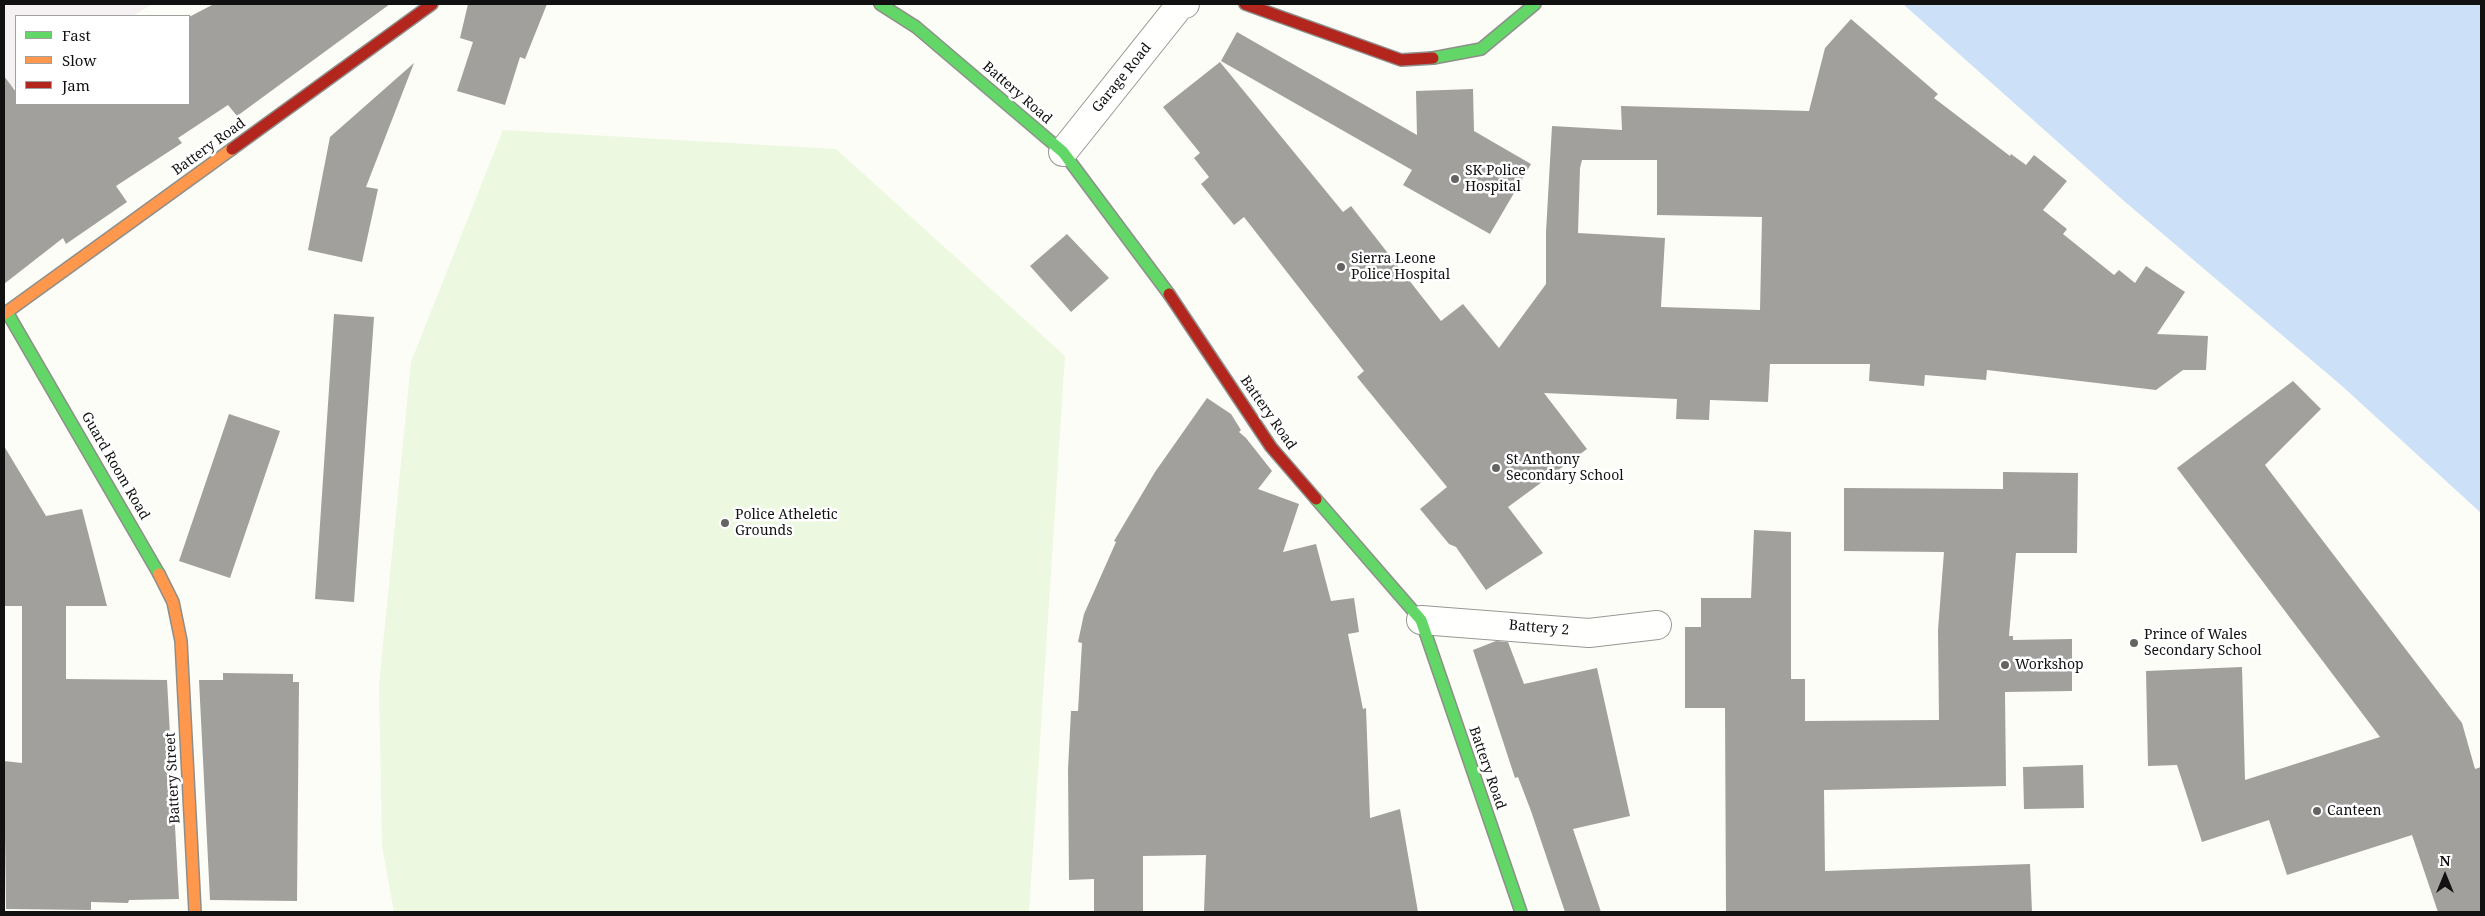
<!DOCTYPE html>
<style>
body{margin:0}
#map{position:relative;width:2485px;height:916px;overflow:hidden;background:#fdfdf7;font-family:"Noto Serif",serif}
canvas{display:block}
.frame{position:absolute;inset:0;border:5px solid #111;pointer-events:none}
.legend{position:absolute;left:15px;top:15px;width:175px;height:90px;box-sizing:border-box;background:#fff;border:1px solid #a0a0a0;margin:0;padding:6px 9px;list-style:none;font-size:15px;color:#111}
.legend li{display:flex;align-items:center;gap:10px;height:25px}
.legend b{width:25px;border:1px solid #a0a0a0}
.north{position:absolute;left:2420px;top:851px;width:50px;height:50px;-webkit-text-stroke:4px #fff;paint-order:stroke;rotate:0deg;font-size:14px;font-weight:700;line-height:20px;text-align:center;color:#111}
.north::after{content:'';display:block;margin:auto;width:18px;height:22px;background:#111;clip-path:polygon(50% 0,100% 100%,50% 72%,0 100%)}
</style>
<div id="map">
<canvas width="2485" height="916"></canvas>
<div class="frame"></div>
<ul class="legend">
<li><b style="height:6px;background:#63d668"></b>Fast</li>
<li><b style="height:6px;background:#ff974d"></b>Slow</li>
<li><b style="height:6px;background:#b3261e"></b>Jam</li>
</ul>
<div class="north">N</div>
</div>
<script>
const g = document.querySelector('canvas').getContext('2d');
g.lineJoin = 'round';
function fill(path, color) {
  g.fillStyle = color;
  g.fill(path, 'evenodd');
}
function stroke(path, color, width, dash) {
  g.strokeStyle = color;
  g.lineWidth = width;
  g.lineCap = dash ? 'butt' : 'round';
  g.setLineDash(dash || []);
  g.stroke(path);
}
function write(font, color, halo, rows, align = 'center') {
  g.font = font + ' "Noto Serif",serif';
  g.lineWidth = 5;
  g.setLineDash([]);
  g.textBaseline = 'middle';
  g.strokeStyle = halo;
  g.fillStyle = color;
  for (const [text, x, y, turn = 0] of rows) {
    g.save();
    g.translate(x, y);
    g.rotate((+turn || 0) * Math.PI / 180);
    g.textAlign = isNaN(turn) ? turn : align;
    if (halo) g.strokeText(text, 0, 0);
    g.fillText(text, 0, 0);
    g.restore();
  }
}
const industrial = new Path2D(`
 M4,4H153L132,16H16V86L4,94Z`);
const pitch = new Path2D(`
 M503,130L836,149L1065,356L1029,912H394L382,846L379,685L411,362Z`);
const water = new Path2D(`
 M1903,4H2481V513L2342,386L2124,201Z`);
const building = new Path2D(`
 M214,4H390L237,116L228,105L178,138L182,143L116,186L127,202L66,244L63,238L4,284V76L16,92V104H189V17Z
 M468,4H547L525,59L520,57L505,105L457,91L473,42L460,38Z
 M1851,19L1938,94L1934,98L2010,156L2011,154L2026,165L2034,155L2067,181L2043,210L2067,229L2063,234L2114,275L2119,270L2135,283L2146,266L2185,292L2157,334L2208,336L2206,370H2183L2156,390L1987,370L1986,380L1925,375L1924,386L1869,381L1870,364H1770L1768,402L1710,400L1709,420L1676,419L1677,399L1544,393L1587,449L1508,507L1543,553L1486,590L1456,547L1449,544L1420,509L1447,487L1357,377L1364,371L1244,217L1234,225L1201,184L1209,177L1194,158L1200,153L1163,107L1220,62L1343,212L1351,206L1441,321L1463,304L1499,348L1546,284V232L1552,126L1622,130L1621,106L1809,111L1825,48ZM1582,160H1657V215L1762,217L1760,310L1661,307L1665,238L1578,233L1580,168Z
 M1237,32L1417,135L1416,91L1473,89L1474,131L1531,164L1490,234L1403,185L1412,170L1221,61Z
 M414,63L366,187L378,189L362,262L308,250L330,137Z
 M1067,234L1109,278L1071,312L1030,266Z
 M334,314L374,317L354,602L315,599Z
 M2293,381L2321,409L2265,465L2462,723L2475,769L2481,767V912H2438L2412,835L2287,875L2269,820L2202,842L2177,765L2148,766L2146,671L2242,667L2245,780L2380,737L2177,468Z
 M1207,398L1231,414L1241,430L1239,432L1246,438L1272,471L1258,489L1299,504L1283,552L1316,544L1331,601L1354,598L1359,632L1348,634L1363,709L1366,708L1370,818L1400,809L1418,912H1204L1206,855L1143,856V912H1094V879L1069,880L1068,769L1071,711H1078L1082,643L1078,642L1084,614L1116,542L1114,541L1155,472Z
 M229,414L280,431L230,578L179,561Z
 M4,446L46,516L82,509L107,606H66V679L167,680L179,899L129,900L128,903L91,902V910L6,909L4,761L22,763V606H4Z
 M2003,472L2078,473L2077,553H2016L2009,636H2013V640L2072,639V691L2005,692L2006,786L1824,790L1825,871L2030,864L2032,912H1726L1725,708H1685V627H1701V598H1751L1754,530L1791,532V679H1805V721L1939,720L1938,630L1944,552L1844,551V488L2003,489Z
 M1496,641L1508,642L1524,684L1597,668L1630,816L1573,829L1601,912H1565L1531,811L1518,777L1515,778L1473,650Z
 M223,673L293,674V682H299L297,901L210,900L199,680H223Z
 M2083,765L2084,808L2024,809L2023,767Z`);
const street = new Path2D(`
 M1063,152L1181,4H1185
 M1421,620L1589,633L1657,625`);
const fast = new Path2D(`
 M880,4L916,27L1063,152L1169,294
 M1433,58L1481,49L1535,4
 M7,312L159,574
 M1316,499L1421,620L1521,912`);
const slow = new Path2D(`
 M4,314L232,149
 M159,574L173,602L181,641L195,912`);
const jam = new Path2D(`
 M1245,4L1401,60L1433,58
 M232,149L432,4
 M1169,294L1271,447L1316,499`);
const markers = [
 [1455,179,5,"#646462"],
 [1341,267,5,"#646462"],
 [1496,468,5,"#646462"],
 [725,523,5,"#646462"],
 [2134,643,5,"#646462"],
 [2005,665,5,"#646462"],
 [2317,811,5,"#646462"]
];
const streetNames = [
 ["Garage Road",1122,78,-51],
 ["Battery Road",1017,93,41],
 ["Battery Road",209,147,-36],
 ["Battery Road",1268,413,55],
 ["Guard Room Road",115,466,60],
 ["Battery 2",1539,628,5],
 ["Battery Road",1487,768,71],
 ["Battery Street",173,778,-93]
];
const poiNames = [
 ["SK Police",1465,171],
 ["Hospital",1465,187],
 ["Sierra Leone",1351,259],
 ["Police Hospital",1351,275],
 ["St Anthony",1506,460],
 ["Secondary School",1506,476],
 ["Police Atheletic",735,515],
 ["Grounds",735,531],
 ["Prince of Wales",2144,635],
 ["Secondary School",2144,651],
 ["Workshop",2015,665],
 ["Canteen",2327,811]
];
fill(industrial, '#f5f0f2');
fill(pitch, '#edf8e0');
fill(water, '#cce1f8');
fill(building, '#a1a09c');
stroke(street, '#979795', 30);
stroke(fast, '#8e8e8b', 14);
stroke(slow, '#8e8e8b', 14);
stroke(jam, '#8e8e8b', 14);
stroke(street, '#fffffe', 28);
stroke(fast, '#63d668', 11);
stroke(slow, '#ff974d', 11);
stroke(jam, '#b3261e', 11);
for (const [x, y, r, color] of markers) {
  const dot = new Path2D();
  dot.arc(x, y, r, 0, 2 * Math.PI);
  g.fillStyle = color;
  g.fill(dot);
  stroke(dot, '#fff', 2);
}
write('14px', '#111', '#fff', streetNames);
write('14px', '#111', '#fff', poiNames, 'left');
</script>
